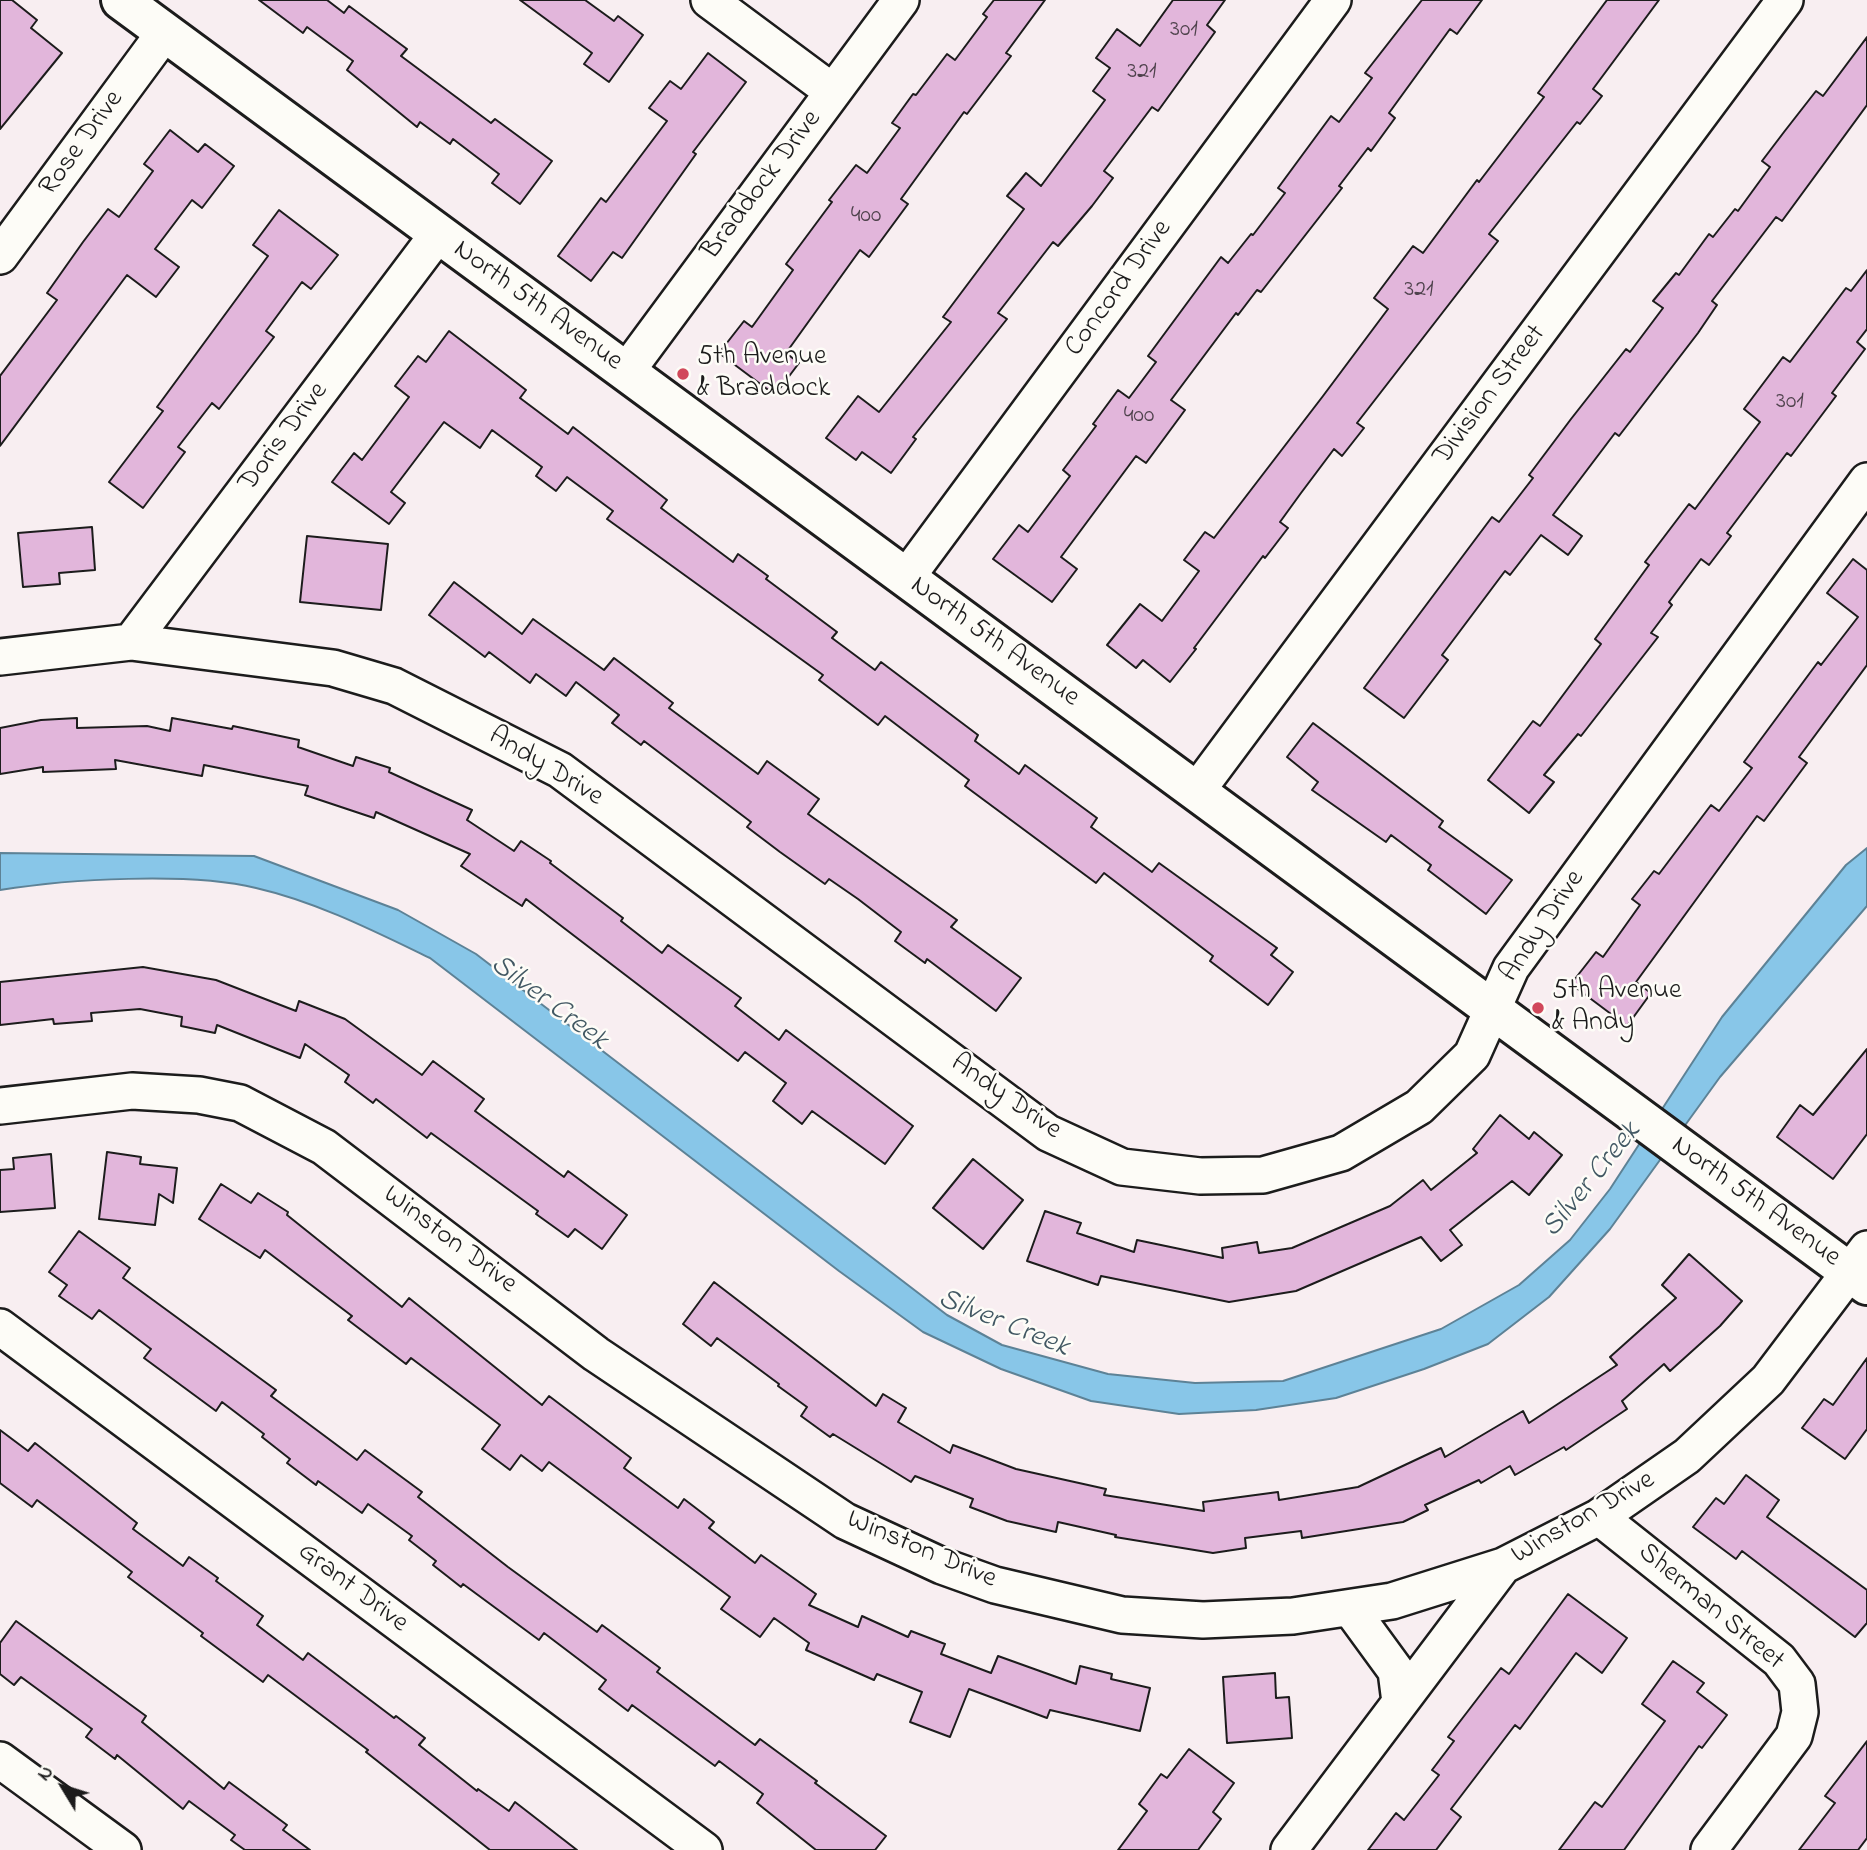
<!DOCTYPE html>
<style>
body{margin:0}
#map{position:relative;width:1867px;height:1850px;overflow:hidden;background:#f8eef1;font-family:"Indie Flower",sans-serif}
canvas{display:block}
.north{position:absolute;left:28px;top:1752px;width:70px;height:70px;-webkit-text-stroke:5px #fdfcf7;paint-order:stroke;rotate:308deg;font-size:19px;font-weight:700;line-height:28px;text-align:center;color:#1c1c1c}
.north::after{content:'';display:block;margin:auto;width:24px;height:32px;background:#1c1c1c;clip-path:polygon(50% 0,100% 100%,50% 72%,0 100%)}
</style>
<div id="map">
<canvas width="1867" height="1850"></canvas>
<div class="north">N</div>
</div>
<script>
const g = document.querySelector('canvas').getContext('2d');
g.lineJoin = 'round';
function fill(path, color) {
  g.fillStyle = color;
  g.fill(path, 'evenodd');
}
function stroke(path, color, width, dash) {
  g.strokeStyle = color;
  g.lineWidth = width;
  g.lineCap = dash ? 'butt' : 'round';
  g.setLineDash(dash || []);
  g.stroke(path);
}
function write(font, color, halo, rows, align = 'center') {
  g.font = font + ' "Indie Flower",sans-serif';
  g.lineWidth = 5;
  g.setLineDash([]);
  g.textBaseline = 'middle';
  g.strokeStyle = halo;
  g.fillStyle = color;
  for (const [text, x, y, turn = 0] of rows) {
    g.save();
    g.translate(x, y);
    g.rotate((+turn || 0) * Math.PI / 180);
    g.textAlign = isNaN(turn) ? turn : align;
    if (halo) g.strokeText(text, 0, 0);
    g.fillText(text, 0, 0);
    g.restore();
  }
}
const water = new Path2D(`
 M1867,848V906L1720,1077L1610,1229L1549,1297L1488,1344L1424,1369L1336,1398L1256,1410L1179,1414L1091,1401L1001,1369L923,1332L839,1271L430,958C374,931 317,902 256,888C190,872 68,879 0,890V853L254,856L398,910L476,954L947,1315L1002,1345L1108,1374L1195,1383L1283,1381L1441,1329L1519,1285L1570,1240L1610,1189L1722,1017L1846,865Z`);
const building = new Path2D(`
 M0,0H12L37,20L31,28L62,53L0,129Z
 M259,0H327L344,13L349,6L407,49L401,56L491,123L495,119L552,161L520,204L492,183L499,174L453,139L450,144L420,122L417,127L347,70L353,61L307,27L303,33Z
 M520,0H585L614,21L618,16L643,35L609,82L584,64L592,53Z
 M994,0H1045L1006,53L1011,56L967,114L964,112L901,199L908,204L869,257L860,250L786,353L799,363L775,395L719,353L744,321L752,327L793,270L786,264L832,202L829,200L856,165L867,173L900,128L892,123L913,94L916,95L947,54L955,60L987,17L983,14Z
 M1173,0H1225L1207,25L1215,32L1158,111L1152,107L1104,171L1113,178L1092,206L1058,246L1053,242L998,313L1007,319L913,437L916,439L891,473L862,452L856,460L826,438L858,396L879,412L951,322L943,317L1024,209L1007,196L1026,173L1041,186L1105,100L1093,91L1110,68L1096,58L1117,29L1140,46Z
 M1422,0H1482L1457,34L1450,29L1389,113L1395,118L1371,151L1368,148L1339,186L1342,188L1261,292L1257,290L1238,315L1236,313L1171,400L1185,410L1146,463L1136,456L1061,557L1077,569L1052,602L993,559L1019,525L1028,532L1070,476L1063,470L1096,426L1093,424L1118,390L1129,398L1156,362L1148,356L1221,257L1228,263L1251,234L1253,235L1285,193L1278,188L1331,116L1339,122L1372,78L1365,73Z
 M1607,0H1659L1593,89L1602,96L1580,124L1577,122L1489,234L1498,241L1357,423L1364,428L1342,456L1334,449L1301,493L1280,522L1288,528L1265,558L1263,556L1194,648L1196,649L1170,682L1143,660L1136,668L1107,645L1140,604L1162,621L1199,571L1184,560L1205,532L1214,538L1323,396L1388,309L1374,298L1413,246L1423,253L1477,180L1479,182L1544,97L1538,93Z
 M1867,37V105L1782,221L1776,217L1712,301L1717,305L1698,333L1619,436L1615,433L1553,515L1582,536L1568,555L1541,535L1510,575L1505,571L1442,655L1448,660L1404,718L1364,688L1492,517L1499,522L1533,478L1529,475L1571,419L1626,349L1630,352L1663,308L1653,301L1676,273L1679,275L1709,234L1713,237L1735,209L1738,211L1770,167L1762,161L1784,132L1816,91L1823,96Z
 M708,53L746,82L693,152L696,154L622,258L613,252L591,281L558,256L601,198L606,202L667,121L649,108L670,81L681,89Z
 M170,130L198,152L205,144L234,166L202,208L192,200L155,249L179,267L156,297L127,275L0,446V376L57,300L47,293L83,242L108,209L119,217L153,171L144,164Z
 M279,210L338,255L311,289L302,282L266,331L274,337L219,409L212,403L178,447L185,452L143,508L109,482L163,411L157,407L268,256L253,245Z
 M1867,270V329L1857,342L1865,349L1832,393L1836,396L1791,456L1787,453L1727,533L1731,536L1709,565L1701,559L1669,602L1672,605L1651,633L1658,637L1581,736L1578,734L1544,775L1554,782L1529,813L1488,780L1533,721L1540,726L1601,644L1595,639L1649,565L1645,562L1689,504L1695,509L1760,422L1744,409L1783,357L1790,362L1846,288L1851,291Z
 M449,331L526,390L520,398L568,434L573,427L667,500L661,508L733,562L738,554L768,576L766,579L837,632L832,638L875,670L881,662L978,735L975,741L1019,774L1025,765L1097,818L1091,827L1152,872L1159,863L1277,948L1271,955L1293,972L1268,1005L1210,961L1213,956L1104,873L1096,883L965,786L969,780L885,716L878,725L819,680L823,675L607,519L613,511L567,477L556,491L536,476L542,467L492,430L480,448L444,422L391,492L405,503L389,524L332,482L354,453L362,460L409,397L395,386L418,356L426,362Z
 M92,527L95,570L59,573L60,584L23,587L18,533Z
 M307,536L388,544L381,610L300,602Z
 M1853,559L1867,570V665L1799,757L1807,763L1764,821L1757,816L1636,982L1651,993L1627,1026L1571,984L1596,952L1603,957L1640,905L1632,899L1654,871L1659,874L1711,805L1719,811L1752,768L1744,762L1818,662L1821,665L1858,617L1827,593Z
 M454,582L522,634L533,619L604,670L614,658L673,703L669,708L758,774L767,761L819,799L808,814L957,920L951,927L1021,978L996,1011L927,959L925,963L895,941L901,932L858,899L829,879L825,884L780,852L747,827L751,822L644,741L641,745L612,723L619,715L576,682L566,696L536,674L530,683L489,652L485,657L429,615Z
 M77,718V728L147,726L170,731L172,718L232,729L233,726L299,740L298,747L353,766L356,757L390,768L389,772L472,810L467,820L514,851L521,841L551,861L550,863L623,918L621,921L662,953L668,945L741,998L735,1006L779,1040L786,1030L913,1126L885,1164L812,1111L802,1124L773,1101L786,1083L745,1052L738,1061L526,899L522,906L461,866L470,854L376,812L374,818L305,795L308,786L204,765L202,776L115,760L116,769L43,772V767L0,774V728L41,720Z
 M1313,723L1443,821L1439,827L1512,880L1486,914L1428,870L1431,865L1391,835L1386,842L1312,790L1318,782L1287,757Z
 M143,967L216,980L296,1011L299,1001L345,1019L422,1075L433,1061L484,1099L475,1111L564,1177L568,1171L627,1215L602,1249L575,1229L568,1237L536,1214L538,1211L431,1133L427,1138L376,1099L373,1103L345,1082L349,1075L305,1044L300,1058L217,1025L215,1033L181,1026L182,1017L140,1009L91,1013L92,1021L54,1024L53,1019L0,1025V982Z
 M1867,1049V1134L1833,1179L1777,1137L1800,1105L1813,1115Z
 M1500,1115L1529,1139L1534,1132L1562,1155L1529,1195L1512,1181L1450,1230L1462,1245L1441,1261L1421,1237L1296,1291L1229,1302L1101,1276L1098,1285L1027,1261L1045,1211L1081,1223L1077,1233L1134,1252L1137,1240L1223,1258L1222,1248L1257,1242L1259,1253L1292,1248L1390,1206L1423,1180L1431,1190L1477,1153L1473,1149Z
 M107,1152L141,1157L140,1164L177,1168L173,1203L159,1194L155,1225L99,1219Z
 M51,1154L55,1208L0,1212V1170L14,1169L13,1158Z
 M973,1159L1023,1200L983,1249L933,1208Z
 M221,1184L251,1203L258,1193L288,1212L287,1215L402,1307L409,1298L542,1405L549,1396L631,1458L624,1468L678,1508L684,1499L714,1522L709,1528L755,1563L761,1555L816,1594L809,1605L858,1627L862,1616L908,1637L911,1631L945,1644L941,1654L991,1673L998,1656L1076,1684L1080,1666L1112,1674L1111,1679L1150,1688L1140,1731L1050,1710L1047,1718L969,1689L950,1737L910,1722L922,1692L877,1674L874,1680L806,1650L809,1643L774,1618L760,1637L721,1609L730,1597L549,1462L542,1471L521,1455L510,1470L482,1449L500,1425L411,1358L406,1364L348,1320L352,1316L265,1250L260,1258L199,1219Z
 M79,1231L130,1268L123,1278L276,1390L271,1396L357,1460L365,1450L422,1492L418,1497L508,1567L597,1632L602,1625L660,1668L657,1672L755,1745L760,1739L817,1781L815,1783L886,1836L875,1850H816L757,1803L763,1794L719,1761L715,1766L632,1705L628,1711L599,1689L606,1680L544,1633L539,1640L463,1584L461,1587L433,1565L436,1561L409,1540L412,1536L368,1504L362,1513L318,1481L316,1485L287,1463L290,1459L262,1437L264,1434L222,1402L216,1411L144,1358L151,1349L99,1310L92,1319L59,1296L67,1285L49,1272Z
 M1689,1254L1742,1301L1720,1326L1670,1371L1664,1364L1622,1401L1627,1409L1566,1450L1564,1447L1515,1475L1510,1466L1481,1483L1479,1480L1425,1505L1428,1510L1403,1522L1302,1538L1301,1531L1245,1538L1246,1548L1213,1553L1115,1537L1116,1535L1058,1522L1056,1532L1007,1521L970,1507L973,1499L915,1476L911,1482L833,1434L830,1437L801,1416L807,1407L778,1386L779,1384L717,1338L711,1346L683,1324L714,1282L876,1406L883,1394L906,1408L898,1422L950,1453L953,1445L1016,1469L1106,1489L1104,1495L1204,1511L1203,1502L1278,1492L1279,1500L1358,1487L1441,1448L1445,1457L1523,1411L1529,1423L1617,1365L1610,1357L1676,1298L1662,1285Z
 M1867,1358V1429L1845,1459L1802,1428L1824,1399L1833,1405Z
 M0,1430L28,1451L35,1443L137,1523L133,1529L183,1566L189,1557L218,1578L216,1581L263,1616L257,1625L303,1660L308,1653L394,1718L396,1716L425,1738L419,1745L477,1791L478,1789L509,1811L515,1802L577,1850H490L366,1752L368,1750L268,1675L263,1682L201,1636L203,1633L128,1577L132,1572L37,1500L32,1507L0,1483Z
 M1746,1475L1779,1500L1767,1517L1867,1590V1623L1855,1637L1742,1551L1736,1559L1693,1527L1716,1498L1724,1504Z
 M1568,1594L1627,1638L1602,1673L1576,1653L1520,1729L1515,1725L1451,1809L1461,1817L1436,1850H1368L1396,1813L1404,1820L1439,1775L1432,1770L1454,1741L1448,1737L1501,1668L1509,1674Z
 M16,1621L146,1716L142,1722L224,1789L229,1782L287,1825L283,1830L310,1850H245L231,1840L235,1835L189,1801L183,1809L117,1755L115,1759L86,1737L92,1729L21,1677L14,1685L0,1674V1643Z
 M1673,1661L1704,1683L1697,1692L1727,1715L1702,1748L1699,1746L1624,1850H1559L1595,1802L1602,1807L1665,1721L1642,1704Z
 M1275,1673L1276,1698L1289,1697L1292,1738L1227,1743L1223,1677Z
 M1867,1741V1838L1858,1850H1799L1835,1803L1825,1796Z
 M1189,1749L1234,1783L1213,1812L1221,1819L1198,1850H1118L1147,1811L1139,1804L1161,1774L1167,1778Z`);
const minor = new Path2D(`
 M709,0L833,92
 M0,256L165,32
 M626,372L901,0
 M906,578L1333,0
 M131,642L438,234
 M0,657L131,642L333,668L394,686L560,770L1048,1133L1122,1167L1200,1176L1263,1175L1341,1153L1419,1107L1472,1055L1511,968L1867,481
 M1196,792L1785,0
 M0,1106L132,1091L199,1095L240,1103L324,1147L596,1354L845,1521L942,1566L995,1585L1122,1615L1203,1620L1293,1616L1392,1601L1503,1566L1599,1517L1687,1456L1768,1380L1867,1249
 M0,1327L704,1850
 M1599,1517L1779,1660L1797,1684L1800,1712L1794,1736L1709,1850
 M1350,1608L1396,1671L1400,1702
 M0,1760L123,1850
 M1289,1850L1503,1566`);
const tertiary = new Path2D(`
 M121,0L1867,1285`);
const markers = [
 [683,374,7,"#d1495b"],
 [1538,1008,7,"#d1495b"]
];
const numberNames = [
 ["301",1184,31],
 ["321",1142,73],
 ["400",866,217],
 ["321",1419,291],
 ["301",1790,403],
 ["400",1139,417]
];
const streetNames = [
 ["Rose Drive",83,144,-54],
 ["Braddock Drive",763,186,-53],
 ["Concord Drive",1120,289,-54],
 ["North 5th Avenue",537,307,36],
 ["Division Street",1491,396,-53],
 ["Doris Drive",285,438,-53],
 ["North 5th Avenue",994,643,36],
 ["Andy Drive",545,768,31],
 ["Andy Drive",1544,927,-56],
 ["Andy Drive",1005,1098,35],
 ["North 5th Avenue",1755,1203,36],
 ["Winston Drive",449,1241,37],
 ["Winston Drive",1584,1519,-30],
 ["Winston Drive",921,1551,23],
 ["Grant Drive",352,1589,37],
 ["Sherman Street",1710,1608,40]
];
const poiNames = [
 ["5th Avenue",697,358],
 ["& Braddock",697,390],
 ["5th Avenue",1552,992],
 ["& Andy",1552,1024]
];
const waterNames = [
 ["Silver Creek",548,1004,37],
 ["Silver Creek",1593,1181,-51],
 ["Silver Creek",1003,1325,22]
];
fill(water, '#88c6e8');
stroke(water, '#5d8296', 2);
fill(building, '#e2b6db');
stroke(building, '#1c1c1c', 2);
stroke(minor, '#1c1c1c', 40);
stroke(tertiary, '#1c1c1c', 44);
stroke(minor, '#fdfcf7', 35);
stroke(tertiary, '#fdfcf7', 38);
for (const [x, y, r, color] of markers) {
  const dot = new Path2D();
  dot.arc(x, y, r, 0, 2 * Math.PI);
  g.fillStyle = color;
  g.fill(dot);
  stroke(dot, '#fdfcf7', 2.5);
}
write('24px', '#4e424c', null, numberNames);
write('28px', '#1c1c1c', '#fdfcf7', streetNames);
write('28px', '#1c1c1c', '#fdfcf7', poiNames, 'left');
write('italic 30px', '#425863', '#fdfcf7', waterNames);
</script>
